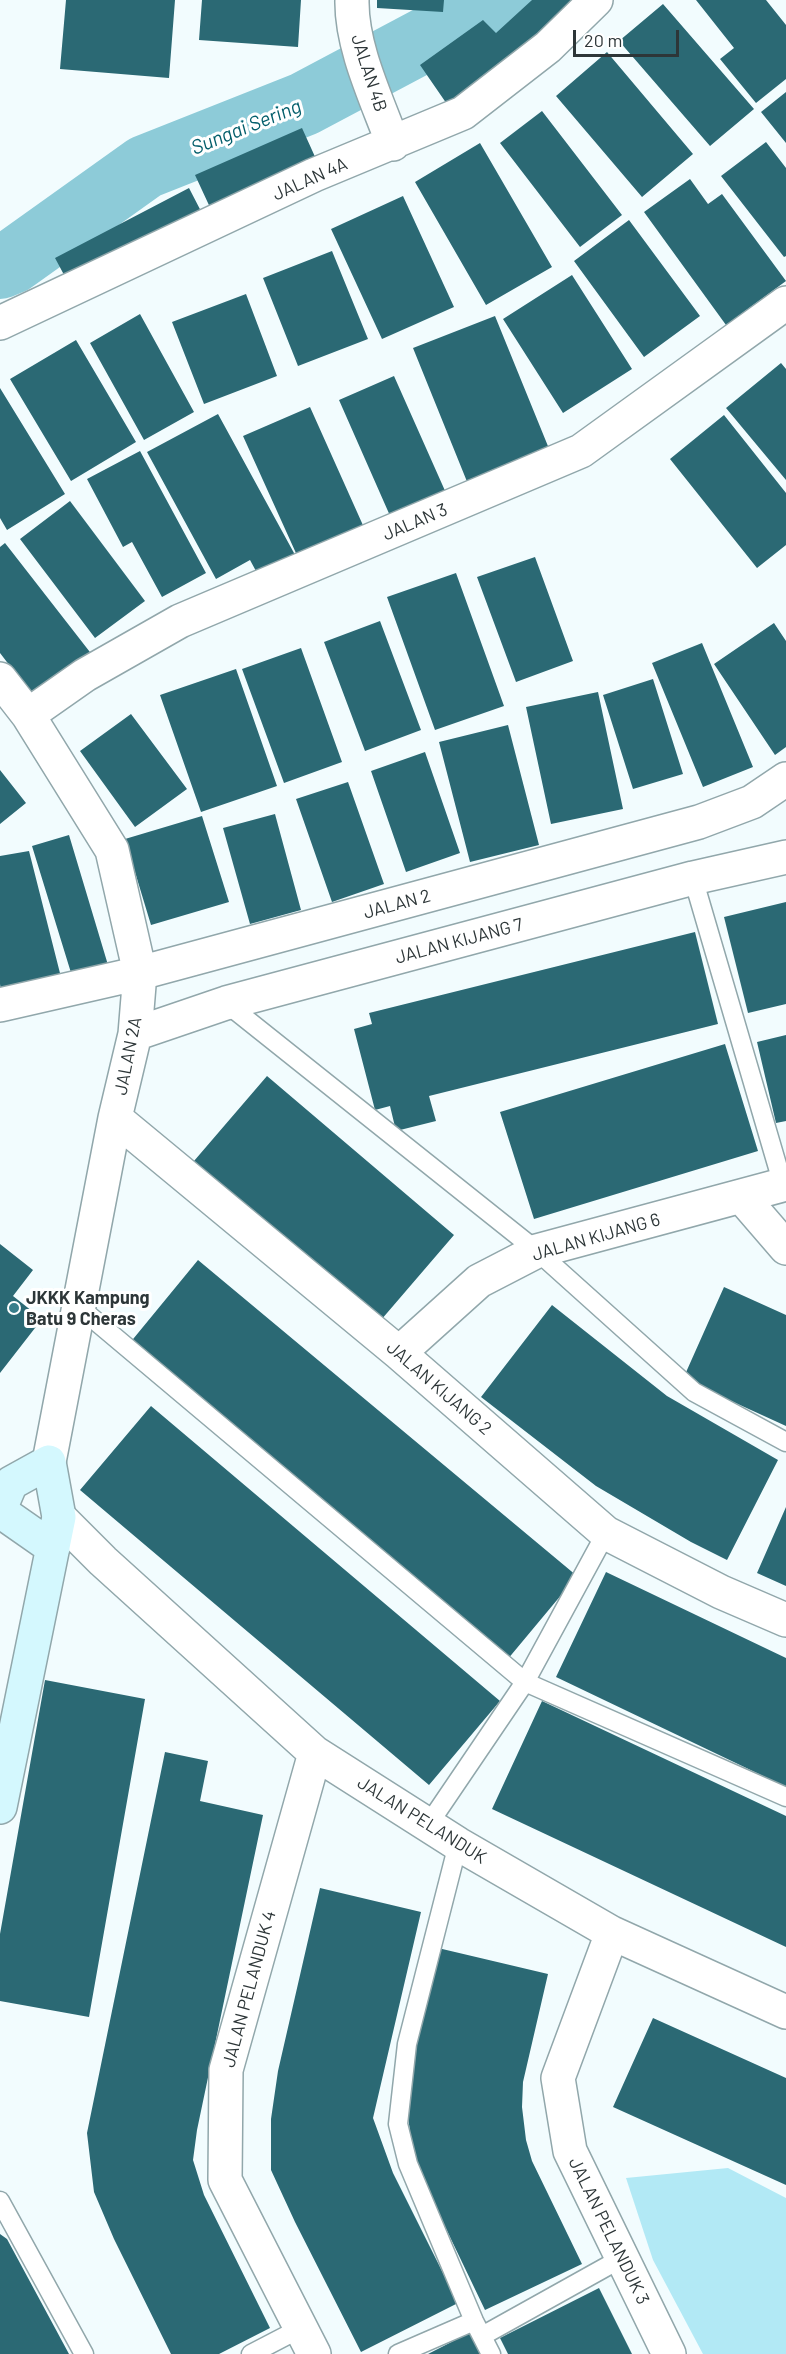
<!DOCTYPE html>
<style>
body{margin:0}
#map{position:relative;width:786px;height:2354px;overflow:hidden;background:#f2fcfe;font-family:Barlow,sans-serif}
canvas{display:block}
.scale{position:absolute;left:573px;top:30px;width:106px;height:27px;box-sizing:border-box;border:3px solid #2d3638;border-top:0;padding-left:8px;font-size:18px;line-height:21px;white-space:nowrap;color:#2d3638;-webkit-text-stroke:4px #fff;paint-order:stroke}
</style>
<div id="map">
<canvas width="786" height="2354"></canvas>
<div class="scale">20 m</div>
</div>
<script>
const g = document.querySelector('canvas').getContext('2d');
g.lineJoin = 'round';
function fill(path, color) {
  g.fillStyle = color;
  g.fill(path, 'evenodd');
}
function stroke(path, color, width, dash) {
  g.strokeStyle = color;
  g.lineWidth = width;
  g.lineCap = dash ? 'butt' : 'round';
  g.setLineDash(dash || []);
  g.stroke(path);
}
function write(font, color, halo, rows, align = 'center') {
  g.font = font + ' Barlow,sans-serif';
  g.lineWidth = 6;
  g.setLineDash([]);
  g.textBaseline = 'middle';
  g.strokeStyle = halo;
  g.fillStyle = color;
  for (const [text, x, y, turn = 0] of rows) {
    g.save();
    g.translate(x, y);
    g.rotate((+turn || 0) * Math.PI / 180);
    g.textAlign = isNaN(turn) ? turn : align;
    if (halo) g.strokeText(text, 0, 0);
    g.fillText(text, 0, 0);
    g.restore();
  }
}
const green = new Path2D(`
 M728,2168L786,2198V2354H703L653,2260L626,2178Z`);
const river = new Path2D(`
 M0,267L12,262L145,167L304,104L500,0`);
const building = new Path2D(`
 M66,0H175L169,78L60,69Z
 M202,0H301L298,47L199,40Z
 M377,0H444L443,12L377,8Z
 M532,0H580L451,110L420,65L483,20L496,33Z
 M696,0H766L786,25V79L756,103L720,59L734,48Z
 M663,4L754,109L710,146L619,41Z
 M607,52L693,154L642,197L556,96Z
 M786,92V143L761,112Z
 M542,111L622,215L580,247L500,143Z
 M302,128L321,170L214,216L195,175Z
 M766,142L786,168V256L784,257L721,176Z
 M480,143L552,267L486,305L415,182Z
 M690,179L708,204L722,194L786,281L726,325L644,212Z
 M189,188L204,217L70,286L55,258Z
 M403,196L454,307L382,339L331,229Z
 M629,220L700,316L644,357L574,261Z
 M332,251L368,339L298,366L263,278Z
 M572,275L632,369L563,413L503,319Z
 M246,294L277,376L204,404L172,322Z
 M140,314L194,412L144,440L90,343Z
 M495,316L552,456L470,489L413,348Z
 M76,340L136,442L71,481L10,379Z
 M781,363L786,369V480L726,408Z
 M394,376L446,493L391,518L339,400Z
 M0,388L65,494L7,530L0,518Z
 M310,407L366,532L300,562L243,436Z
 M218,414L300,564L263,584L250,560L216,579L147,452Z
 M724,415L786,493V545L757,568L670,459Z
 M140,451L206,573L162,597L132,542L123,547L87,479Z
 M70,501L145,601L95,638L20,539Z
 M5,543L93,656L36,700L0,653V547Z
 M535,557L573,661L516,682L477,577Z
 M456,573L504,706L435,730L387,597Z
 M380,621L421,730L365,751L324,642Z
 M774,623L786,641V747L775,755L714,664Z
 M702,643L753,767L703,787L652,663Z
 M301,648L342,762L284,783L242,669Z
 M236,669L277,786L201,812L160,695Z
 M653,679L683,774L633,789L603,695Z
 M598,692L623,809L551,824L526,707Z
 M131,714L187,789L135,827L80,751Z
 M508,725L539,845L470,862L439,742Z
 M425,752L460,853L406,872L371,771Z
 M0,770L26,803L0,824Z
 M348,782L384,884L332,902L296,799Z
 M275,814L301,910L250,924L223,828Z
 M202,816L229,902L151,925L125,839Z
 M69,835L108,965L72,976L32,846Z
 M29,851L63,985L2,998L0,984V856Z
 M786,902V1004L748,1013L724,917Z
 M695,932L718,1024L429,1096L436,1121L396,1131L390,1106L375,1110L354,1029L372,1024L369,1013Z
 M786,1035V1121L776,1123L757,1042Z
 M725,1044L758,1151L534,1219L500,1112Z
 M267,1076L454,1235L381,1320L194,1161Z
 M0,1244L33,1270L13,1296L42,1319L0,1373Z
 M198,1260L577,1576L507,1660L129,1344Z
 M724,1287L786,1315V1426L683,1379Z
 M552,1305L667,1396L778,1460L727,1560L691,1542L596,1486L481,1397Z
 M151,1406L500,1701L429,1785L80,1490Z
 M786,1507V1586L757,1573Z
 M606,1572L786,1658V1787L556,1677Z
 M45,1680L145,1699L89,2017L0,2001V1934Z
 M542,1701L786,1816V1947L492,1809Z
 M165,1752L208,1761L200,1801L263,1815L197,2130L193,2160L204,2195L270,2328L219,2354H171L114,2239L94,2192L87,2133Z
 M320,1888L421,1912L373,2118L393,2173L458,2303L361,2352L295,2222L271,2170V2119L278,2071Z
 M438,1948L548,1974L523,2082L522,2107L526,2140L532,2161L582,2264L485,2310L414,2162L407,2109L413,2056Z
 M653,2018L786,2078V2185L613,2107Z
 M0,2234L7,2239L69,2354H0Z
 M599,2288L632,2354H508L500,2338Z
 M471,2332L482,2354H428Z`);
const lane = new Path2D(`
 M693,878L783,1185
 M226,1003L537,1251L694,1392L786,1442
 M79,1307L525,1682L786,1797
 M428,1825L525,1682L606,1533
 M458,1844L407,2044L398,2124L408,2164L474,2321L491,2354
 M0,2201L84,2354
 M482,2336L622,2258
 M251,2354L301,2328
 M398,2354L474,2321`);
const street = new Path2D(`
 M352,0C351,47 377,100 393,144
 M0,323L314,175L463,113L548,47L596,0
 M0,679L28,715L112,850L140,973L135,1034L115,1118L49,1462
 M28,715L85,675L180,621L581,451L786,303
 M0,1005L140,973L699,822L752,802L786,779
 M135,1034L226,1003L693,878L786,857
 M115,1118L399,1353L606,1533L721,1592L786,1620
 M742,1197L786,1248
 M399,1353L479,1281L537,1251L786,1184
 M59,1517L103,1561L315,1753L458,1844L612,1933L786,2012
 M612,1933L558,2078L570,2151L669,2354
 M314,2354L225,2180L226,2070L315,1753`);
const secondary = new Path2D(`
 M0,1509L11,1483L49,1462L59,1517L0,1807
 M0,1511L53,1548`);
const markers = [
 [14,1308,6,"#397e8b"]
];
const streetNames = [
 ["JALAN 4B",369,73,72],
 ["JALAN 4A",310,179,-24],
 ["JALAN 3",415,522,-23],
 ["JALAN 2",397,904,-15],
 ["JALAN KIJANG 7",459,941,-15],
 ["JALAN 2A",128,1056,-79],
 ["JALAN KIJANG 6",596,1237,-16],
 ["JALAN KIJANG 2",439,1388,41],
 ["JALAN PELANDUK",422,1820,32],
 ["JALAN PELANDUK 4",249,1989,-75],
 ["JALAN PELANDUK 3",609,2231,64]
];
const poiNames = [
 ["JKKK Kampung",26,1298],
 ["Batu 9 Cheras",26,1319]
];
const waterNames = [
 ["Sungai Sering",246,127,-22]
];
fill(green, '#b2e9f5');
stroke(river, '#8dcbd8', 64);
fill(building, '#2b6974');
stroke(lane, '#91a7ab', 21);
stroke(street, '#91a7ab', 36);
stroke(secondary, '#91a7ab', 36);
stroke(lane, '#fff', 18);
stroke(street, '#fff', 33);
stroke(secondary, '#d4f8fe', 33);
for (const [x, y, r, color] of markers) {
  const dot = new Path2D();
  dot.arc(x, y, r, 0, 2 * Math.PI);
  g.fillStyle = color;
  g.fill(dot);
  stroke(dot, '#fff', 2);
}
write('18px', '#2d3638', '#fff', streetNames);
write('bold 18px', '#2d3638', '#fff', poiNames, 'left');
write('italic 20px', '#035e6b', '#fff', waterNames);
</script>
